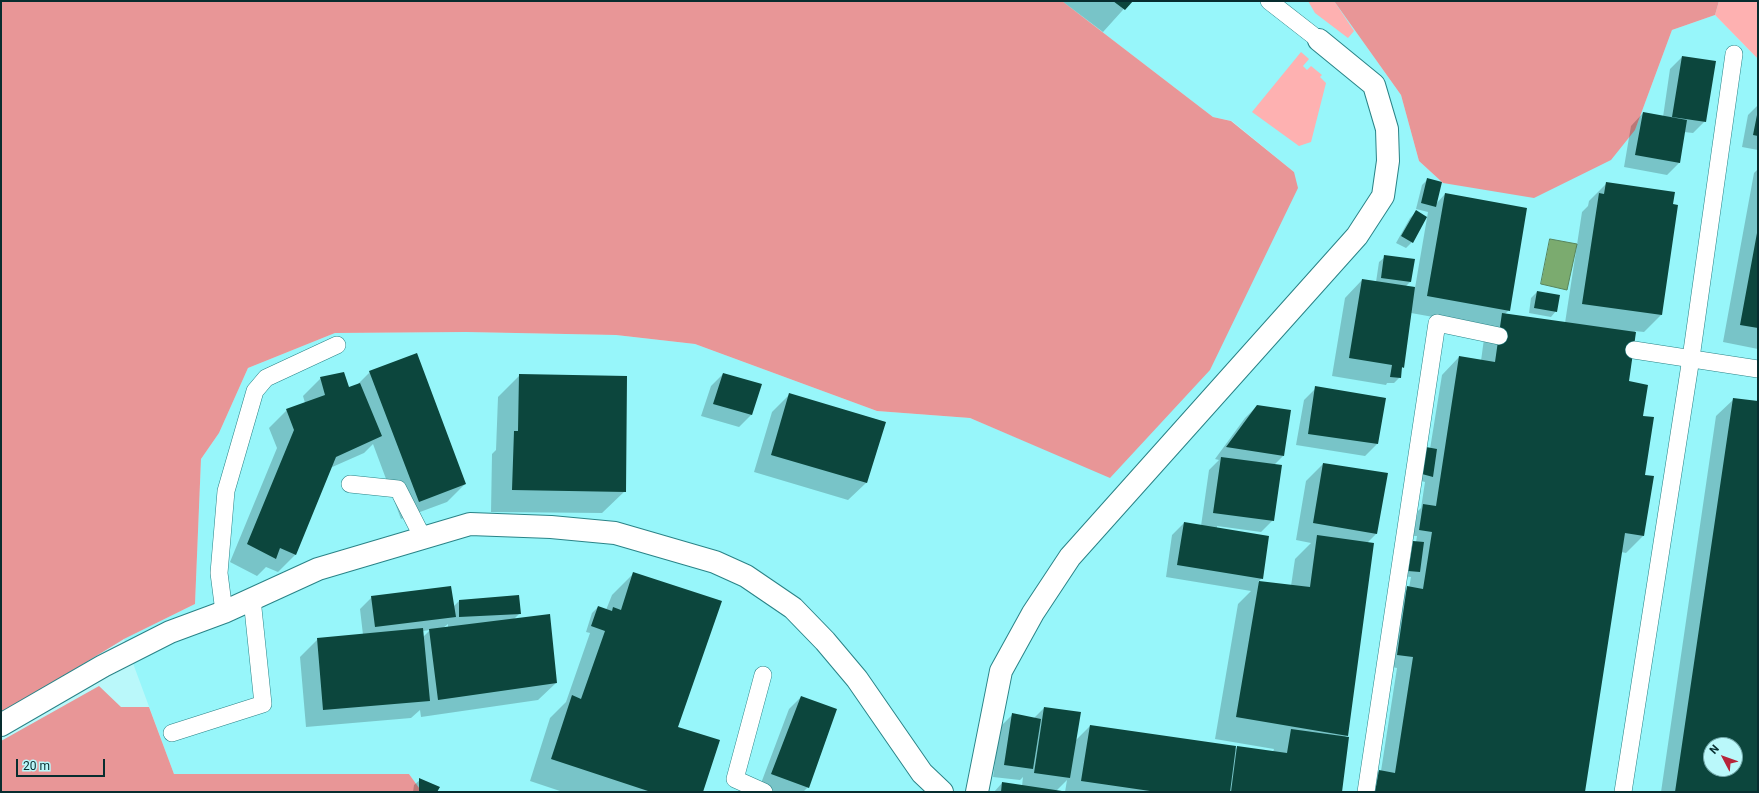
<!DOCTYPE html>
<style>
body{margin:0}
#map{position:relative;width:1759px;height:793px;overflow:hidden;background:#baf8fa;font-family:Roboto,sans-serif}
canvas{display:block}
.frame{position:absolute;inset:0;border:2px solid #072d2f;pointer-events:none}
.north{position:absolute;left:1703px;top:737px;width:40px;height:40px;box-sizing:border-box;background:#baf8fa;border:1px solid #72a7a9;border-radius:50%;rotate:311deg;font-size:11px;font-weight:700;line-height:16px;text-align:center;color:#072d2f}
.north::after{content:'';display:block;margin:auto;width:14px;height:18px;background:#b62439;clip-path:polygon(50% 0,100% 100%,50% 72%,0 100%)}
.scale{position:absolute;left:16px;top:759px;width:89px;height:18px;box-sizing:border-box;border:2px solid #072d2f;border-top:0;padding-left:5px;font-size:12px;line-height:14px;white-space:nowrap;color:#072d2f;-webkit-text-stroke:3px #baf8fa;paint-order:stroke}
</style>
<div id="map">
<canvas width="1759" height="793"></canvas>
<div class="frame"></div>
<div class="north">N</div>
<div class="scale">20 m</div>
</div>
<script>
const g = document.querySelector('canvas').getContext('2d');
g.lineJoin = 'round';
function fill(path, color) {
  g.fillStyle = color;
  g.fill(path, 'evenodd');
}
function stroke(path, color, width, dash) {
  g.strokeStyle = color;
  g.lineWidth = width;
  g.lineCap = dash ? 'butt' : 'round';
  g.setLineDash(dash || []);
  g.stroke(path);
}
const built = new Path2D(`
 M1062,1H1334L1401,95L1419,161L1443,183L1635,130L1672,30L1715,15L1758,59V792H422L409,774H174L124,639L195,604L201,459L219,433L248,368L335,333L466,332L616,335L695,344L877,411L970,418L1110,477L1294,172L1232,121L1213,117ZM1711,745H1735V769H1711Z`);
const green = new Path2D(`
 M1308,1H1334L1354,31L1348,38L1315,13Z
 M1719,1H1758V59L1715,15Z
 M1301,52L1309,59L1303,66L1307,70L1311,66L1322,75L1320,77L1326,83L1311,142L1299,146L1252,112Z`);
const forest = new Path2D(`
 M1,1H1062L1213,117L1231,121L1294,172L1298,188L1210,370L1110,478L970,418L877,411L695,344L616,335L466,332L335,333L248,368L219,433L201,459L195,604L124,639L1,714Z
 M1334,1H1719L1715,15L1672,30L1635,130L1611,160L1534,198L1443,183L1419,161L1401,95Z
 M99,686L121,707H149L174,774H409L422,792H1V741Z`);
const water = new Path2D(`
 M1550,239L1577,244L1567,290L1541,284Z`);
const shadow = new Path2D(`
 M1062,1H1131L1103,32Z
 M1682,57L1705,121L1693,133L1684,132L1679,163L1667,175L1624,167L1631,126L1643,113L1663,117L1670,69Z
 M1758,105V150L1742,147L1748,115Z
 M1758,169V349L1723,342L1754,173Z
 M1428,179L1436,204L1445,194L1509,310L1505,314L1565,323L1582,212L1588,206L1589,201L1607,183L1677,206L1661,315L1644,332L1635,331L1628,382L1642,416L1643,536L1626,553L1621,552L1584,792H1371L1373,777L1379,771H1381L1397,668L1385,666L1395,600L1409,588L1411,577L1402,576L1407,548L1413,542H1416L1417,536H1413L1418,511L1421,508L1425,482L1417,480L1430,449L1442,375L1459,357L1481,361L1485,331L1489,327L1411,313L1403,367L1401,369L1400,377L1394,383H1387L1386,385L1332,376L1345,298L1362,280L1376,282L1379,262L1385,257L1411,281L1405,287L1415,288L1428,212L1416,209L1422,185Z
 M1416,212L1412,242L1406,248L1396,243L1410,218Z
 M1537,292L1556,311L1551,317L1529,313L1531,298Z
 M370,372L465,484L447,502L401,519L373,444L364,453L330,468L295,555L278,572L266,567L257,576L230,562L277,448L269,428L287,410L305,403L303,396L321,378L349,388L356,386Z
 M723,374L761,385L751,415L739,427L701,416L711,386Z
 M520,375L625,491L602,513L491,512L492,454L496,450L498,397Z
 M1316,388L1385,398L1377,444L1365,456L1296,445L1304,400Z
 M789,395L885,422L866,483L848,500L754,472L772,412Z
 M1734,399L1758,402V792H1661L1716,416ZM1711,745H1735V769H1711Z
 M1257,406L1283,456L1274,465L1273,520L1261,532L1217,526V528L1262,578L1258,582L1291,586L1295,559L1311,543L1296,540L1306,481L1323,464L1387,474L1376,534L1367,543L1347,735L1345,737L1341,792H1065L1067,780L1056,791L1061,792H994L1002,783L1022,786L1023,777L1020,780L993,777L1000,727L1012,715L1034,718L1044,708L1075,741L1090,726L1235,750L1238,747L1273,752L1274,749L1215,739L1238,604L1251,591L1166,577L1172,535L1184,523L1201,526L1209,470L1219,460L1215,459L1245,418Z
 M634,573L677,728L702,792H563L530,781L550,718L566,702L590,633L586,632L592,613L598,607L606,610L612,595Z
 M372,597L453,607L459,601L520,613L513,620L556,683L538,700L421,717L420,710L411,718L306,727L300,657L318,639L363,635L360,609ZM448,624V628H443ZM430,630L423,637V631Z
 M801,697L808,787L803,792H776L760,786L789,709Z
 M420,780L436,792H413L414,785Z`);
const building = new Path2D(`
 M1113,1H1133L1125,10Z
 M1682,56L1716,61L1706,122L1672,117Z
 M1643,112L1687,120L1680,163L1635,155Z
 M1757,115H1758V136L1753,135Z
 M1427,178L1442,182L1436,207L1421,203Z
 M1606,182L1675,192L1673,204L1678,205L1662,315L1582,304L1599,193L1604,194Z
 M1445,193L1527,208L1510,311L1427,296Z
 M1416,210L1427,217L1413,243L1401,236Z
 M1757,233H1758V328L1740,325Z
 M1384,255L1415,259L1411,282L1381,278Z
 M1362,279L1415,287L1404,368L1402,367L1401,378L1390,377L1392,365L1349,358Z
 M1537,291L1560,295L1557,312L1534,308Z
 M1502,313L1636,332L1629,381L1648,385L1643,416L1654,417L1645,475L1654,476L1644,536L1625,533L1585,792H1375L1379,770L1395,773L1413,657L1397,655L1407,586L1423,589L1432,532L1419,530L1423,504L1436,506L1459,356L1495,362Z
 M417,353L466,484L419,502L369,371Z
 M344,372L349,387L360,383L382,436L336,457L296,555L280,548L276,559L247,544L294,430L286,409L325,395L320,377Z
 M723,373L762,384L752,415L713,404Z
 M519,374L627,376L626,492L512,490L514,431H518Z
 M1315,386L1386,398L1378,444L1308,434Z
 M789,393L886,422L867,483L771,455Z
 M1733,398L1758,401V792H1675ZM1711,745H1735V769H1711Z
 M1257,405L1291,410L1284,456L1226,447Z
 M1426,447L1437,449L1433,477L1422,474Z
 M1221,457L1282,465L1274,521L1213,513Z
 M1323,463L1388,473L1377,534L1313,523Z
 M1184,522L1269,536L1263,579L1177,565Z
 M1317,535L1374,543L1348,736L1236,717L1259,581L1310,587Z
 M1413,541L1424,542L1420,572L1408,571Z
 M633,572L722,601L678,727L720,740L703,792H651L551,759L572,695L581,699L605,631L591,626L598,606L612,611L613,607L621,610Z
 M451,586L456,617L375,627L371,596Z
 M519,595L521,614L459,617V600Z
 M550,614L557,683L438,700L429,629Z
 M423,628L430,701L323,710L317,638Z
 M801,696L837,709L809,788L771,774Z
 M1044,707L1081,712L1070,778L1034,773Z
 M1012,713L1041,719L1033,769L1004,765Z
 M1090,725L1236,746L1230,792H1157L1081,781Z
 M1291,729L1349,737L1342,792H1231L1237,746L1287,753Z
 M419,778L440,787L437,792H419Z
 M1002,782L1062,791V792H1001Z`);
const service = new Path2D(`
 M1269,1L1319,40
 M1634,350L1758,369
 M350,484L398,489L423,538
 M224,612L219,573L226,491L255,391L266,378L337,345
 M763,675L735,779L764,792
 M172,733L263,704L252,599
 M1366,792L1437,323L1499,336
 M1623,792L1691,358L1734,54`);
const minor = new Path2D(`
 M1,725L103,666L170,632L224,612L318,569L470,524L551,527L615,533L715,562L746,576L793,608L825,641L857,679L922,773L942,792
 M977,792L1001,671L1033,613L1070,557L1357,236L1383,196L1388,161L1387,129L1374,85L1319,40`);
fill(built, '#97f6fa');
fill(green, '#feb1b1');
fill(forest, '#e89697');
fill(water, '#7bab6f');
stroke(water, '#58855c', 1);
fill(shadow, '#0003');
fill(building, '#0c463d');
stroke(service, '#2a8387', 18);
stroke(minor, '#2a8387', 24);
stroke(service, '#fff', 17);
stroke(minor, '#fff', 22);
</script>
